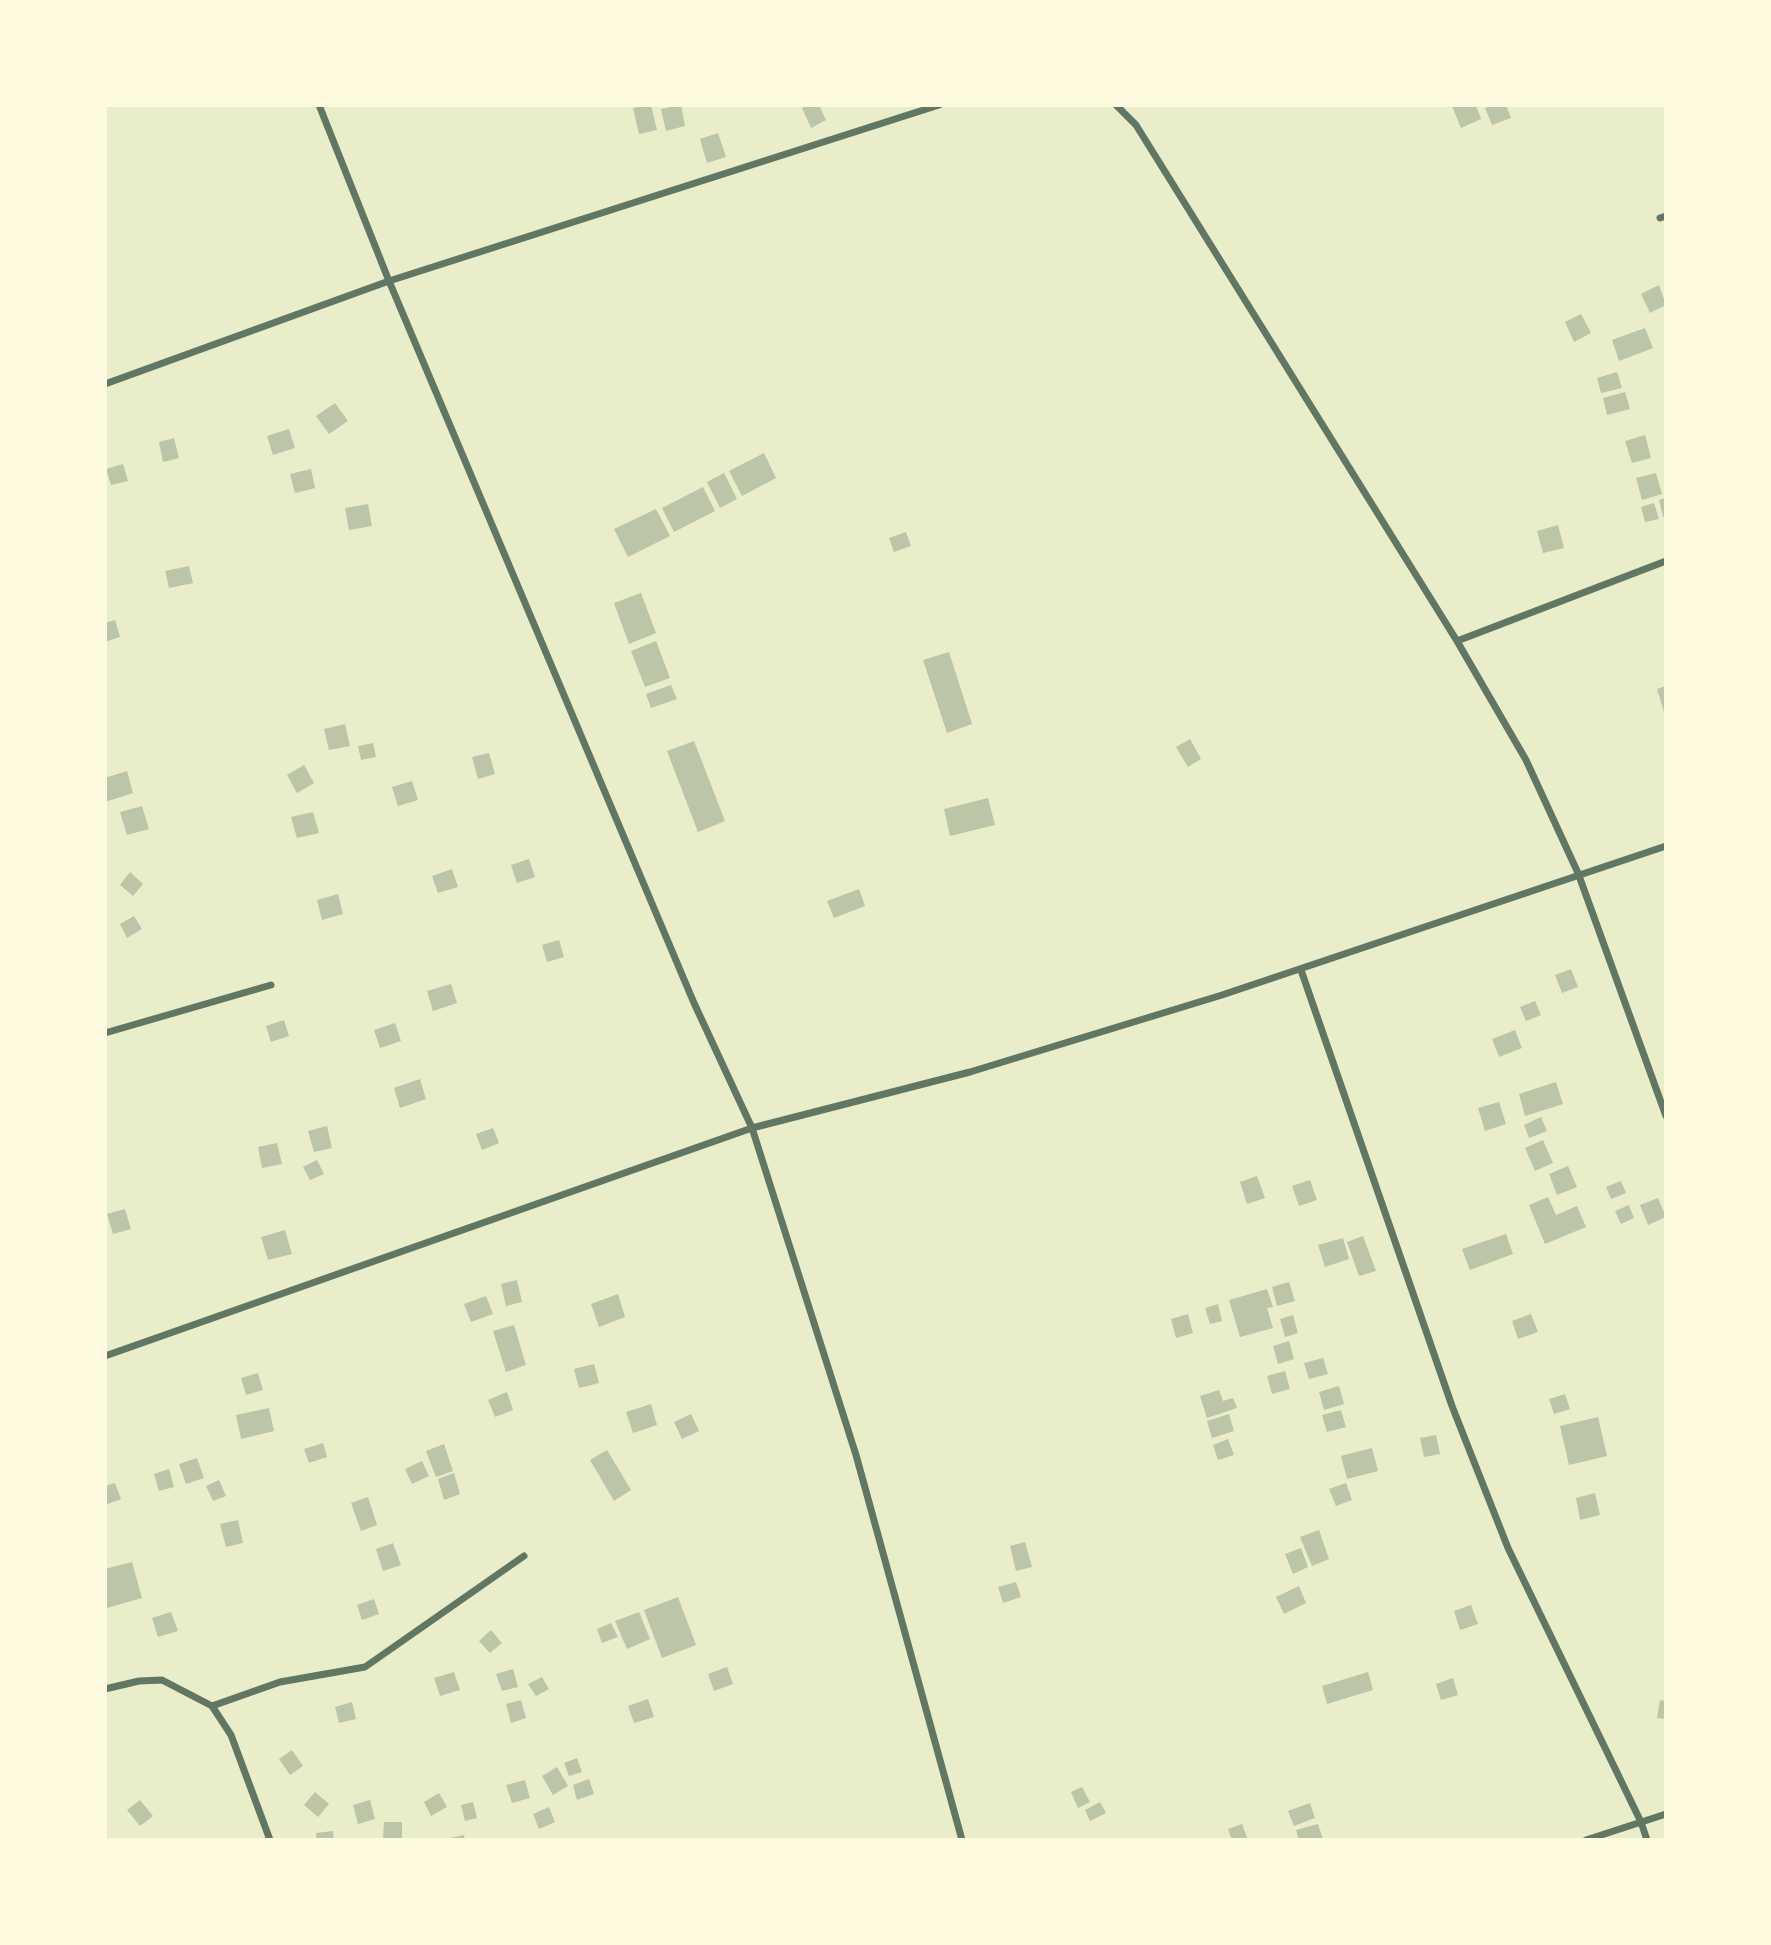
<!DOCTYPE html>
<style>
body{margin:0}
#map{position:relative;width:1771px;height:1945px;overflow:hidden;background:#e9edc9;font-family:"Space Grotesk",sans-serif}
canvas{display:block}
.frame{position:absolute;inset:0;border:107px solid #fefae0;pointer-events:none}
</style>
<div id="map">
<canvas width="1771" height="1945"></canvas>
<div class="frame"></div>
</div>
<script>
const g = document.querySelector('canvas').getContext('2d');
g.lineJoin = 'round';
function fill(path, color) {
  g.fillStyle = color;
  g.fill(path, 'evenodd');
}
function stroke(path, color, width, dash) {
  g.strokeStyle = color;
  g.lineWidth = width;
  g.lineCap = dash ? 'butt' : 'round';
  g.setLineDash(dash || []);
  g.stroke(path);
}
const building = new Path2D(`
 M651,105L657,130L639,134L633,108Z
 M681,105L685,126L666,131L661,109Z
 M809,105H819L826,120L811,128L802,108Z
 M1476,105L1481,119L1461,128L1452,106Z
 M1493,105H1506L1511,118L1492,125L1485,108Z
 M718,133L726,157L707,163L700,139Z
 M1659,285L1666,305L1650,313L1641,294Z
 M1581,314L1591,333L1574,342L1565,322Z
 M1645,328L1653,348L1619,361L1612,340Z
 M1617,372L1622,388L1601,393L1597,378Z
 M1625,392L1630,409L1607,415L1603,398Z
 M335,403L348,421L329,434L316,416Z
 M289,429L295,448L273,455L267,436Z
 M1645,435L1651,458L1632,463L1625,441Z
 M174,438L179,458L163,462L159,442Z
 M764,453L776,478L742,496L729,471Z
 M123,464L128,481L111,485L106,469Z
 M311,469L315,488L295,493L290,474Z
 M724,473L737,499L720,508L707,482Z
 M1656,473L1662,494L1642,500L1636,478Z
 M703,487L715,511L674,532L662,508Z
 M1666,498V516L1663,517L1659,500Z
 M1654,503L1659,519L1645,522L1641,507Z
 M368,504L372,526L349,530L345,508Z
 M656,509L670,536L628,557L614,529Z
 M1558,525L1564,548L1543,553L1537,531Z
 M906,532L911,546L894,552L889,538Z
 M189,566L193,583L169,588L165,571Z
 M641,593L656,633L629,644L614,603Z
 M115,620L120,637L105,642V623Z
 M656,641L670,678L645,687L631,651Z
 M949,652L972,724L947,733L923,660Z
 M671,685L677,699L651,708L646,694Z
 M1666,686V711L1664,712L1657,689Z
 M345,724L350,746L329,750L324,729Z
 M1190,739L1201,759L1188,767L1176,747Z
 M694,741L725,821L698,832L667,751Z
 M373,743L376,757L361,760L358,746Z
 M489,753L495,774L478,779L472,757Z
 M304,765L314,783L297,793L287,775Z
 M127,771L133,793L105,802V778Z
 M412,781L418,800L398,806L392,787Z
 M988,798L995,825L950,836L944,809Z
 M142,806L149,829L127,835L120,812Z
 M313,812L319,833L297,838L291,817Z
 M529,859L535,877L517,883L511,865Z
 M452,869L458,887L438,893L432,876Z
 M130,872L143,884L133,896L120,885Z
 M859,889L865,906L834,918L827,901Z
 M338,894L343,914L322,920L317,900Z
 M134,916L142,929L127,938L120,924Z
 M559,940L564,957L547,962L542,945Z
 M1571,969L1578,987L1562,993L1555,975Z
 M451,984L457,1003L433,1011L427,991Z
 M1535,1001L1541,1015L1526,1021L1520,1007Z
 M284,1020L289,1036L271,1042L266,1026Z
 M395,1023L401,1041L380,1048L374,1030Z
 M1515,1030L1522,1048L1499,1057L1492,1039Z
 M420,1079L426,1099L400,1108L394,1088Z
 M1556,1082L1563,1104L1525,1116L1519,1094Z
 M1499,1102L1506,1124L1485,1131L1478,1108Z
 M1541,1117L1547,1131L1529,1138L1524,1125Z
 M327,1126L332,1148L314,1152L308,1131Z
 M493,1128L499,1143L482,1150L476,1134Z
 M1543,1140L1553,1163L1535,1171L1525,1148Z
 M277,1143L282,1164L262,1168L258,1147Z
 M317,1160L324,1174L310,1180L303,1167Z
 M1568,1166L1577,1187L1557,1195L1549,1174Z
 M1257,1176L1265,1198L1247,1204L1240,1182Z
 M1310,1180L1317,1200L1299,1206L1292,1186Z
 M1621,1181L1626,1193L1611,1199L1606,1187Z
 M1548,1197L1556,1215L1577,1206L1586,1227L1545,1244L1529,1205Z
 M1658,1198L1666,1217L1648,1225L1640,1205Z
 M1629,1205L1634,1218L1621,1224L1615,1211Z
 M125,1209L131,1229L113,1234L107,1214Z
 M285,1230L292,1254L268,1260L261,1237Z
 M1506,1234L1513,1254L1470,1270L1462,1249Z
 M1363,1236L1376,1271L1359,1276L1347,1242Z
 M1343,1238L1349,1259L1325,1267L1318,1245Z
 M517,1280L522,1302L506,1306L501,1284Z
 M1289,1282L1295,1301L1277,1306L1272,1287Z
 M1267,1289L1273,1307L1267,1308L1273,1328L1240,1337L1229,1300Z
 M618,1294L625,1317L599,1327L591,1304Z
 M486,1296L493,1314L471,1322L464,1304Z
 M1218,1304L1222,1321L1210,1324L1205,1308Z
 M1188,1314L1193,1333L1176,1338L1171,1319Z
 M1531,1314L1538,1332L1518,1339L1512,1321Z
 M1293,1315L1298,1333L1285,1337L1280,1319Z
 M514,1325L526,1365L506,1372L493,1331Z
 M1289,1341L1294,1359L1278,1364L1273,1346Z
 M1323,1358L1328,1374L1309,1379L1304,1363Z
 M594,1364L599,1383L579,1388L574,1369Z
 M1285,1371L1290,1389L1272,1394L1267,1376Z
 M258,1373L263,1390L246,1395L241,1378Z
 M1339,1386L1344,1404L1324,1410L1319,1392Z
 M1219,1390L1223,1401L1233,1398L1237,1408L1207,1418L1200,1396Z
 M507,1392L513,1410L495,1417L488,1400Z
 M1565,1394L1570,1409L1554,1414L1549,1399Z
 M651,1404L657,1425L633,1433L626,1412Z
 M269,1408L274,1431L241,1439L236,1415Z
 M1341,1410L1346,1427L1327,1432L1322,1415Z
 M691,1414L699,1431L682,1439L674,1422Z
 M1229,1414L1234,1431L1212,1438L1207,1421Z
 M1598,1417L1607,1456L1569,1465L1560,1426Z
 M1436,1435L1440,1454L1424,1457L1420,1438Z
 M1228,1439L1234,1455L1218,1460L1213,1445Z
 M323,1443L327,1457L309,1463L304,1449Z
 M444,1444L453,1471L436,1477L426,1451Z
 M1372,1448L1378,1471L1347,1479L1341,1456Z
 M607,1450L631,1490L614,1501L590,1460Z
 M197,1458L204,1478L186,1484L179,1464Z
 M422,1461L429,1476L412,1484L405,1469Z
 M169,1469L174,1487L159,1491L154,1474Z
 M454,1473L460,1494L444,1500L438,1479Z
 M219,1480L226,1496L213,1501L206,1486Z
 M115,1483L121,1499L105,1505V1486Z
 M1346,1483L1352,1500L1336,1506L1329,1489Z
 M1595,1493L1600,1515L1580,1520L1576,1498Z
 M368,1497L377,1525L361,1531L351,1503Z
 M238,1520L243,1543L226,1547L220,1524Z
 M1319,1530L1329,1559L1312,1566L1300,1537Z
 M1025,1542L1032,1567L1016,1571L1010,1546Z
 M393,1543L401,1565L383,1571L376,1549Z
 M1301,1548L1308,1567L1293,1574L1285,1554Z
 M132,1562L142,1598L107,1608L105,1569Z
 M1016,1582L1021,1597L1003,1603L998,1587Z
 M1299,1586L1306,1603L1284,1614L1276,1597Z
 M678,1597L696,1645L662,1658L644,1610Z
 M374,1599L379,1614L362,1620L357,1605Z
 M1471,1605L1478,1624L1460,1630L1454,1611Z
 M171,1612L178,1631L158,1637L152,1618Z
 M639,1612L650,1639L627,1649L615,1621Z
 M611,1623L618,1637L602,1643L597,1629Z
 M491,1630L502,1643L490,1653L479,1641Z
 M727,1667L733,1684L714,1691L708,1674Z
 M513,1669L518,1687L502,1691L496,1674Z
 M454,1672L460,1690L440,1696L434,1678Z
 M1368,1672L1373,1690L1327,1704L1322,1686Z
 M542,1677L549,1689L536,1696L528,1684Z
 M1453,1678L1458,1695L1441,1700L1436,1684Z
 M648,1699L654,1717L634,1723L628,1706Z
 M521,1700L526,1718L511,1723L506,1704Z
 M1660,1700L1666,1701V1719L1657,1718Z
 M352,1702L356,1719L339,1723L335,1707Z
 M292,1750L303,1766L290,1775L279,1759Z
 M577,1758L582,1772L569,1776L564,1763Z
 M557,1767L568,1786L553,1795L542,1776Z
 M589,1779L594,1794L577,1800L573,1785Z
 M525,1780L530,1798L512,1803L506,1785Z
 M1082,1787L1090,1802L1078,1808L1071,1792Z
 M315,1792L329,1804L318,1817L304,1805Z
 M439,1793L447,1807L431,1816L424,1802Z
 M140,1800L153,1816L140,1826L127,1810Z
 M370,1800L375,1819L358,1824L353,1805Z
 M473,1802L477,1818L465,1821L461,1805Z
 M1100,1802L1106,1813L1090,1821L1085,1810Z
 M1310,1803L1315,1818L1294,1826L1288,1811Z
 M549,1807L555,1822L539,1829L533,1814Z
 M384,1822H402V1840H383Z
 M1242,1824L1248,1840H1232L1228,1829Z
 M1318,1824L1323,1839L1299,1840L1296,1830Z
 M333,1831L334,1840H317L316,1833Z
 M464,1835L465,1840H445V1839Z`);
const minor = new Path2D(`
 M319,105L389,281L694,1003L752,1128L856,1455L962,1840
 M1116,105L1136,125L1457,641L1526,760L1578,873L1666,1116
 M1660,218L1666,216
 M105,384L389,281L939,105
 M1457,641L1666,561
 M1301,970L1452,1406L1508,1548L1641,1822L1647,1840
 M105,1033L271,985
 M105,1356L752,1128L970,1072L1222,995L1666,846
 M105,1689L139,1681L162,1680L212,1706L231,1735L270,1840
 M212,1706L280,1682L365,1667L524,1556
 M1586,1840L1666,1814`);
fill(building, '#bcc5a7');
stroke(minor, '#617663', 7);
</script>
